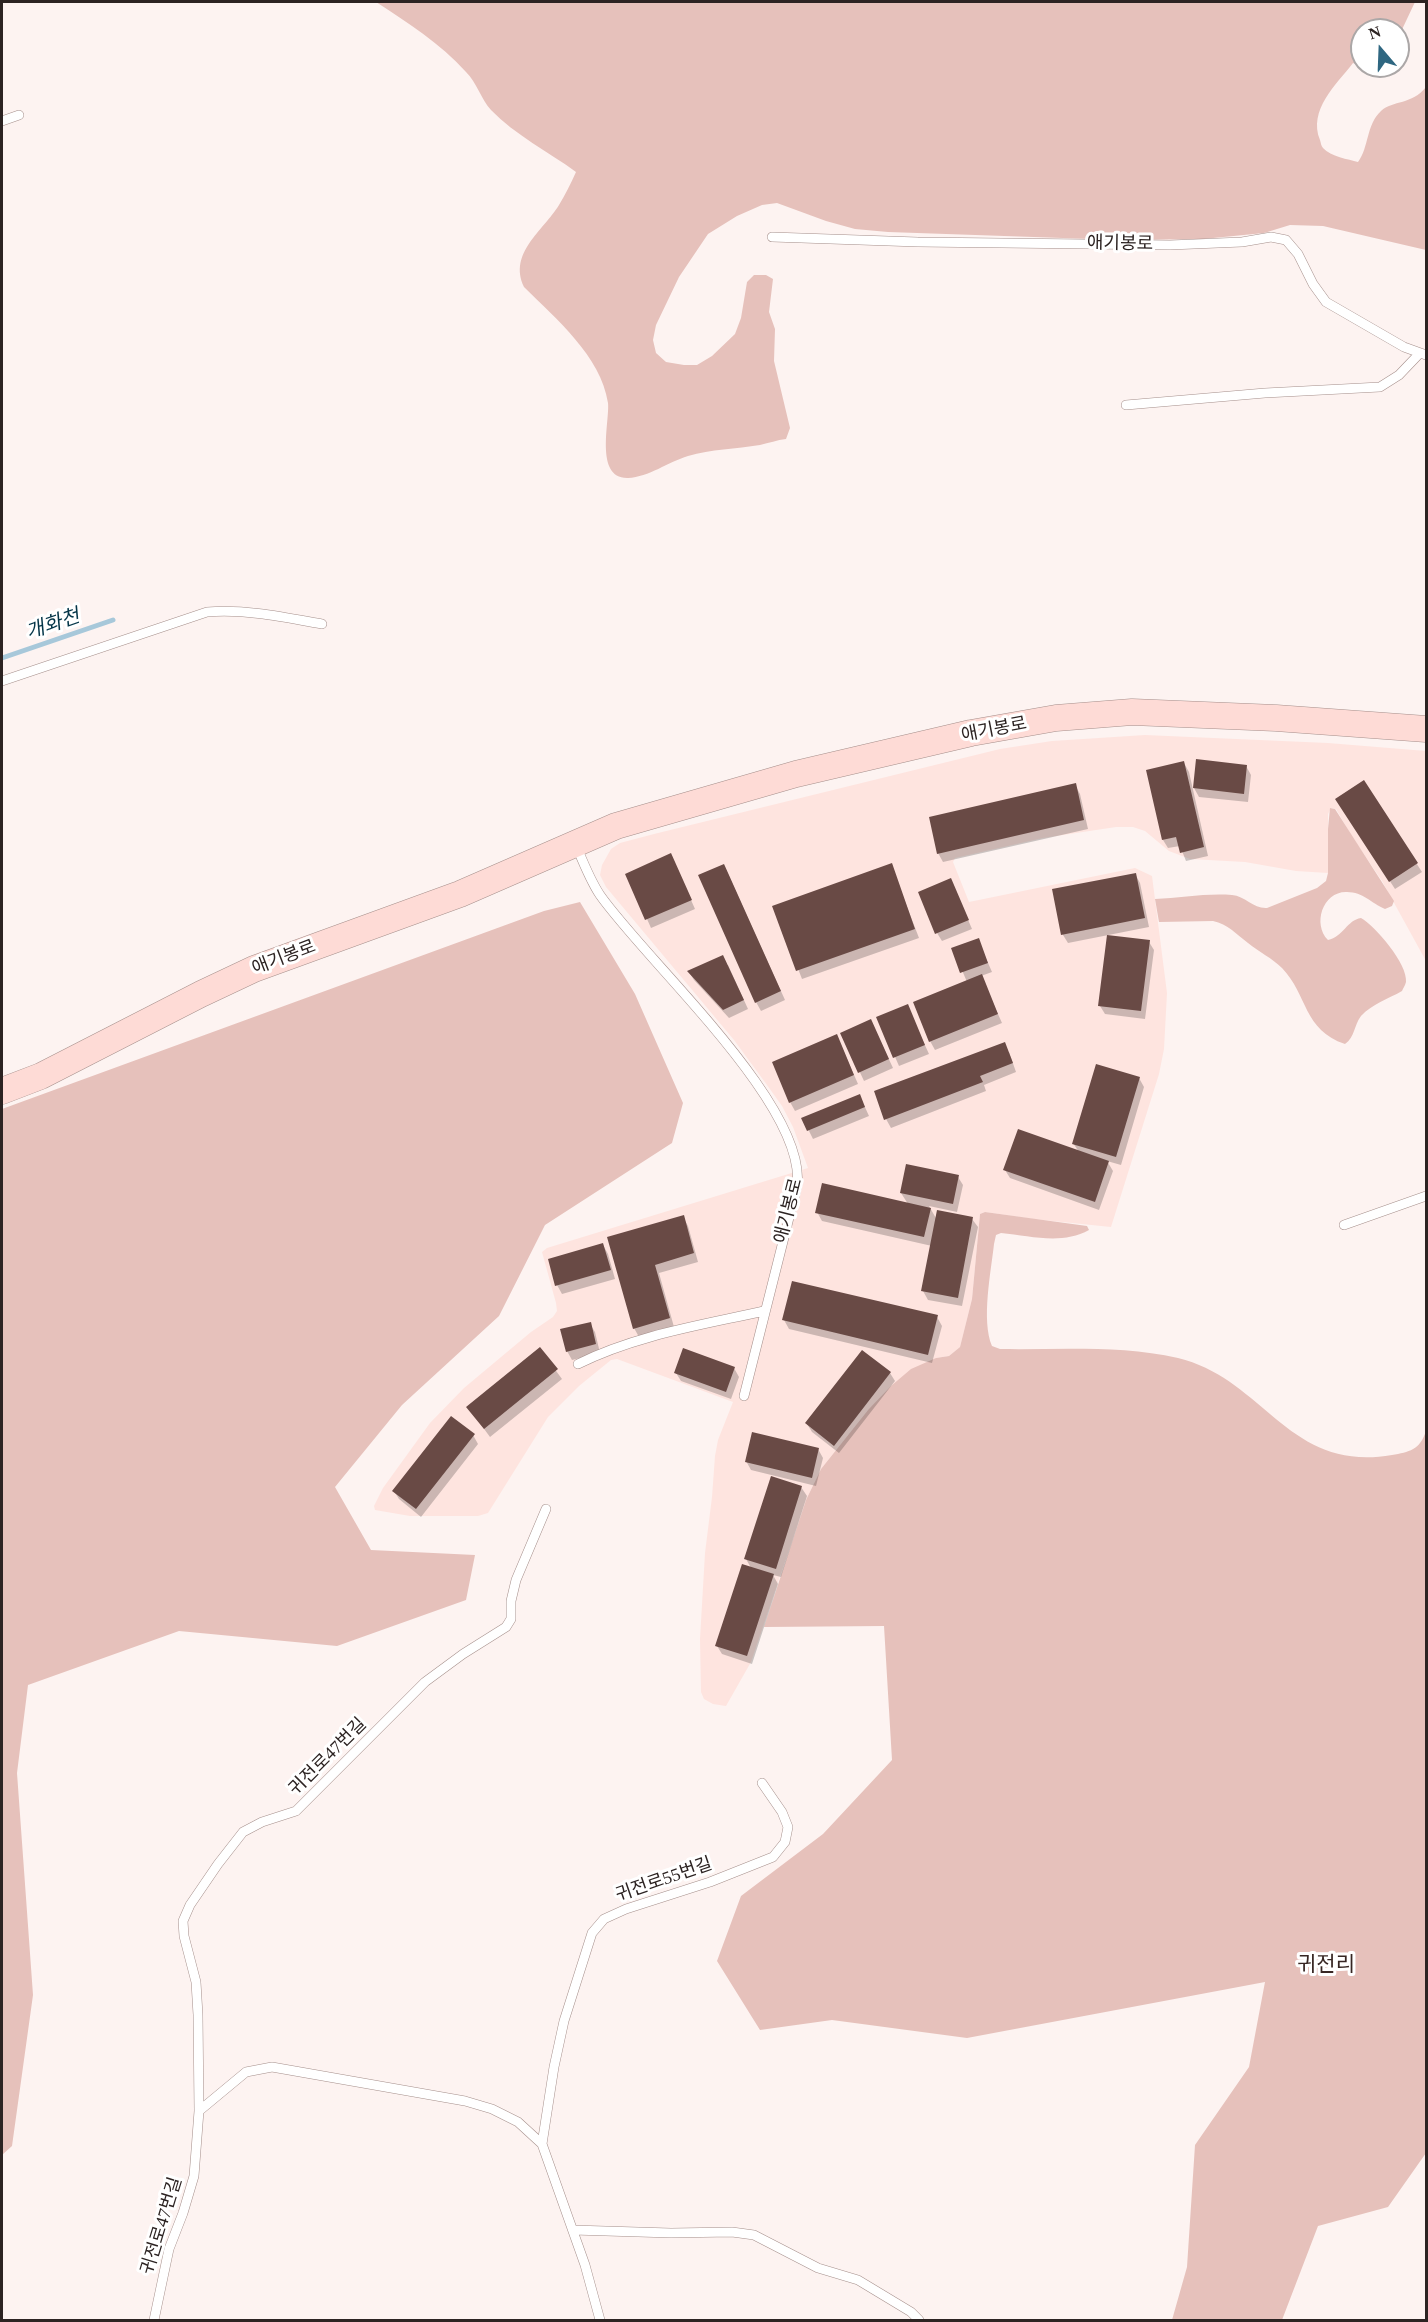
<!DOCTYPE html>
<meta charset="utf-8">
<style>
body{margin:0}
#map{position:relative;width:1428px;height:2322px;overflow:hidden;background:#fdf3f1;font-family:"Times New Roman",serif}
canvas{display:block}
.frame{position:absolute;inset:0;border:3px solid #2c2322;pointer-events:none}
.north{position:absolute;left:1350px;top:18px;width:60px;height:60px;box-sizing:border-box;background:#fff;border:2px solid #aba7a7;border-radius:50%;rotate:341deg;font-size:16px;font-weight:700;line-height:24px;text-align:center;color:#2c2322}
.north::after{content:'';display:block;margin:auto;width:21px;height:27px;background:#2f6781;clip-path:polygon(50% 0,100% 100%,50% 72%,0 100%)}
</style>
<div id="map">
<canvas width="1428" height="2322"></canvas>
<div class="frame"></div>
<div class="north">N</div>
</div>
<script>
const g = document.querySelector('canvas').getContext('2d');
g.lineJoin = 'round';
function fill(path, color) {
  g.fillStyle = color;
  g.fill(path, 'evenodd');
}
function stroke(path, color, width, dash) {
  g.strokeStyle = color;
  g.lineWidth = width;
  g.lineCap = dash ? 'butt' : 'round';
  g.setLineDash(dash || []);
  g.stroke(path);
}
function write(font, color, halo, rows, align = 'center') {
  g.font = font + ' "Times New Roman","Noto Sans KR",serif';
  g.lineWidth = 6;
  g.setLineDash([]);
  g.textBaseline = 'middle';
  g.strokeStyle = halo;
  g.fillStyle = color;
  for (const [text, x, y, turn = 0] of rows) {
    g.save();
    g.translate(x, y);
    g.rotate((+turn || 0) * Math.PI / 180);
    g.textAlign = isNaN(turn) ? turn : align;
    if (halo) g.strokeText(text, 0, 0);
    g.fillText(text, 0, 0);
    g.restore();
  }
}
const built = new Path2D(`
 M1145,735L1328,743L1426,751V961L1382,881L1351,835L1336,809L1331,808L1328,814V873L1296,871L1245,862L1190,859L1169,851L1145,831L1133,827H1116L1043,838L955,858L953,862L969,902L1135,868L1152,876L1167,993L1164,1049L1159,1074L1111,1227L1033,1219L985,1212L980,1214L972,1299L960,1347L949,1356L936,1358L868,1410L821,1469L806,1500L751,1662L726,1706L713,1704L704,1699L701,1692L700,1639L705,1553L712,1497L715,1456L718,1440L733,1402L617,1359L611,1360L579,1386L548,1417L488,1513L478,1516H410L375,1510L374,1506L383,1488L430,1423L464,1388L531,1332L553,1317L557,1311L556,1303L542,1252L547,1248L808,1168L793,1127L782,1106L767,1085L734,1040L606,887L600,875L602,865L611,849L620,843L654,834L1000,749L1052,741Z`);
const green = new Path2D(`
 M376,2H1415L1398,38V30H1362V66H1386L1385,68L1374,71L1353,63C1336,85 1308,110 1320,140C1321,143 1321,146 1323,148C1331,157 1348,159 1358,162C1369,147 1366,125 1381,111C1393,100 1412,105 1426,87V250L1323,226L1290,225L1264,233L1203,239L1121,240L888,232L855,229L826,221L777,203L762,205L737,216L708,234L679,277L656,325L653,340L656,353L666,362L684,365H697L712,356L735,334L741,318L747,282L754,275H766L773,279L769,312L775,329L774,361L790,428L786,439C777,440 769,443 760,445C736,449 711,449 688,456C668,462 649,477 628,478C594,479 610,421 608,403C601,356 556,319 524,287C508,253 543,231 559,205C565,195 571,183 576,172C549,152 515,135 491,110C481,99 477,83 466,72C440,43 408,23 376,2Z
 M1330,808L1335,809L1394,901L1392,906L1385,909C1371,903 1363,892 1347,892C1323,891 1312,924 1328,940C1343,937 1347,920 1361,918C1375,926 1408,964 1406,982C1405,986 1403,988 1402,991C1388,999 1372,1004 1361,1016C1354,1025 1355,1037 1345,1044C1303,1030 1308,995 1282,968C1272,958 1259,952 1248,943C1236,934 1228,924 1213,921L1159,922L1155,899C1180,898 1206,893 1232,895C1245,896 1254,909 1267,908L1317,888L1326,881L1328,873V829Z
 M580,902L635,994L683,1103L672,1143L545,1225L499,1316L402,1405L335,1487L371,1550L475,1555L466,1600L337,1646L179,1631L28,1685L17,1773L33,1995L12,2146L2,2155V1109L544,911Z
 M985,1212L1087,1226L1089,1230C1062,1245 1031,1236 1001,1233L996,1235L994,1244C991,1272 981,1320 992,1346L1000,1349C1059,1350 1120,1345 1178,1358C1265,1379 1288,1473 1392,1455C1409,1452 1420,1450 1426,1431V2153L1388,2207L1318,2226L1282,2320H1172L1187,2267L1195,2145L1249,2067L1265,1982L967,2038L832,2020L760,2030L717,1961L741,1896L823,1834L892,1760L884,1626L764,1627L806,1500L821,1469L868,1410L891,1386L911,1369L936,1358L949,1356L960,1347L972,1299L980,1214Z`);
const shadow = new Path2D(`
 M1184,763L1189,772L1208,856L1186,861L1180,846L1168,848L1163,840Z
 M1246,766L1251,775L1248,802L1199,797L1194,788Z
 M1364,782L1422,872L1395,889L1342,808Z
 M1075,785L1080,794L1088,829L943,862L938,853Z
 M675,864L695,909L651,928L627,874Z
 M724,865L785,1000L761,1011L756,1002Z
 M891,865L919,938L802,979L774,907Z
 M1135,874L1140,883L1149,927L1068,943L1063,935L1054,891Z
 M951,880L972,929L942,941L937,933Z
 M978,940L992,972L981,976L1002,1023L935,1050L930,1041L967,982L953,949Z
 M1149,942L1154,950L1145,1019L1105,1014L1100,1006Z
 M728,965L748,1009L729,1018L694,980L689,972Z
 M907,1006L929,1054L899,1066L878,1018Z
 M871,1021L893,1068L864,1081L842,1034Z
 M841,1045L858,1084L795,1111L790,1102Z
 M1009,1052L1016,1072L984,1085L986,1091L891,1128L886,1119Z
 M1139,1078L1144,1087L1121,1165L1107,1161L1113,1171L1099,1210L1010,1178L1005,1170L1079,1152L1073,1143Z
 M864,1105L869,1116L813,1139L803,1119Z
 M958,1177L963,1185L957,1212L929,1206L937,1220L972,1219L978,1227L962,1306L928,1300L923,1291L932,1246L822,1221L817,1212L908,1204L901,1193Z
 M683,1217L688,1226L698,1262L659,1273L674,1327L639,1337L634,1328L608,1238Z
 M603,1245L608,1254L615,1279L562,1294L557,1285Z
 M937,1317L942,1326L932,1363L789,1329L784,1320Z
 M590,1324L595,1332L600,1353L572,1360L567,1351Z
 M540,1349L562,1379L490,1437L468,1407Z
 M734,1368L739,1377L731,1399L681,1381L676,1373Z
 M890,1373L895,1381L839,1453L812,1432L807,1424Z
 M473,1435L478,1444L421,1517L399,1499L394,1491Z
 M818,1449L823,1458L816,1486L751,1470L746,1461Z
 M801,1487L807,1496L781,1577L773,1575L778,1584L752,1664L722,1654L717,1646L751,1568L746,1559Z`);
const stream = new Path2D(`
 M2,658L113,620`);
const building = new Path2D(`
 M1196,759L1247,765L1244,794L1193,788Z
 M1184,761L1204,847L1180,853L1176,837L1162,840L1146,770Z
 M1364,780L1418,863L1389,882L1335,799Z
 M1076,783L1084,820L937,854L929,817Z
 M671,853L692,900L645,920L625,874Z
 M892,863L915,929L796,971L772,906Z
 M724,864L781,991L755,1003L698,875Z
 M1136,873L1145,918L1061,935L1052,889Z
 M951,878L969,920L935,934L918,892Z
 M1107,935L1150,940L1141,1011L1098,1006Z
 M979,938L988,963L960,973L951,948Z
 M723,955L744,1000L723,1010L687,971Z
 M982,974L998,1014L929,1042L913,1002Z
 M908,1004L925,1045L893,1058L876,1017Z
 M871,1019L889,1059L858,1073L840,1033Z
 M837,1034L854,1075L789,1103L772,1062Z
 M1005,1042L1013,1063L980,1076L983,1082L884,1120L874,1091Z
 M1096,1064L1140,1077L1116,1157L1072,1144Z
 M860,1094L865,1107L807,1131L801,1118Z
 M1018,1129L1109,1161L1095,1202L1003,1170Z
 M906,1164L959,1175L953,1204L900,1193Z
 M822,1183L931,1208L924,1237L815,1213Z
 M937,1210L973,1217L958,1298L921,1291Z
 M684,1215L694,1253L655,1265L670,1318L633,1329L607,1237Z
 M603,1243L611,1270L555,1286L548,1259Z
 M792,1281L938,1315L928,1355L782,1320Z
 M591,1322L596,1344L566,1352L560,1329Z
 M540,1347L558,1369L484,1429L466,1407Z
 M683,1348L735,1367L726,1392L674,1373Z
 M862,1350L891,1372L834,1446L805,1423Z
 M451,1416L475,1434L416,1509L392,1491Z
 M752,1432L819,1448L812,1478L745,1462Z
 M771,1476L802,1486L776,1569L744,1559Z
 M742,1564L774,1574L747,1656L715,1646Z`);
const lane = new Path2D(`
 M2,121L19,115
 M772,237L918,242L1170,245L1242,242L1271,237L1286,240L1298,254L1313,284L1326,302L1404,347L1426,355
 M1126,405L1265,393L1380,387L1399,375L1420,353
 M2,681L207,612C246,609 283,617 322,624
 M576,845C583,862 590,880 600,895C646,961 808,1106 797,1186L744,1396
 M1344,1225L1426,1196
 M578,1364C636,1335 702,1325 764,1311
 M199,2111L246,2072L272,2067L465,2101L492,2109L518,2122L542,2144L585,2265L600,2320
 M542,2144L554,2067L564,2021L592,1933L604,1919L626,1909L710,1882L773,1857L785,1842L788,1827L782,1812L762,1783
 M573,2230L671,2233L732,2232L754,2235L818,2268L858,2280L911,2312L919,2320
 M154,2320L169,2249L183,2213L194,2176L199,2111L198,2015L196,1982L184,1936L183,1921L190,1905L218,1864L243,1832L262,1822L296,1811L425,1682L463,1654L506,1627L511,1619V1601L516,1580L546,1509`);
const secondary = new Path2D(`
 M2,1091L41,1076L201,994L254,969L460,894L616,826L796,774L971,733L1056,718L1132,712L1276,718L1426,729`);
const streetNames = [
 ["애기봉로",1120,244,1],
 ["애기봉로",994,730,-11],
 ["애기봉로",284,958,-21],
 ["애기봉로",789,1211,-76],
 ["귀전로47번길",328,1757,-45],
 ["귀전로55번길",664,1880,-19],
 ["귀전로47번길",162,2226,-73]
];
const waterNames = [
 ["개화천",53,625,-19]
];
const quarterNames = [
 ["귀전리",1326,1965]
];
fill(built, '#fee4df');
fill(green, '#e6c1bb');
fill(shadow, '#0003');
stroke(stream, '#a7c8da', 5);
fill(building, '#694a45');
stroke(lane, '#a58f8b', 10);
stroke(secondary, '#a58f8b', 27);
stroke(lane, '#fff', 9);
stroke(secondary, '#fedbd6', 26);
write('18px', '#2c2322', '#fff', streetNames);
write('italic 20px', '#043548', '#fff', waterNames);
write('21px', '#372623', '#fff', quarterNames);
</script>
